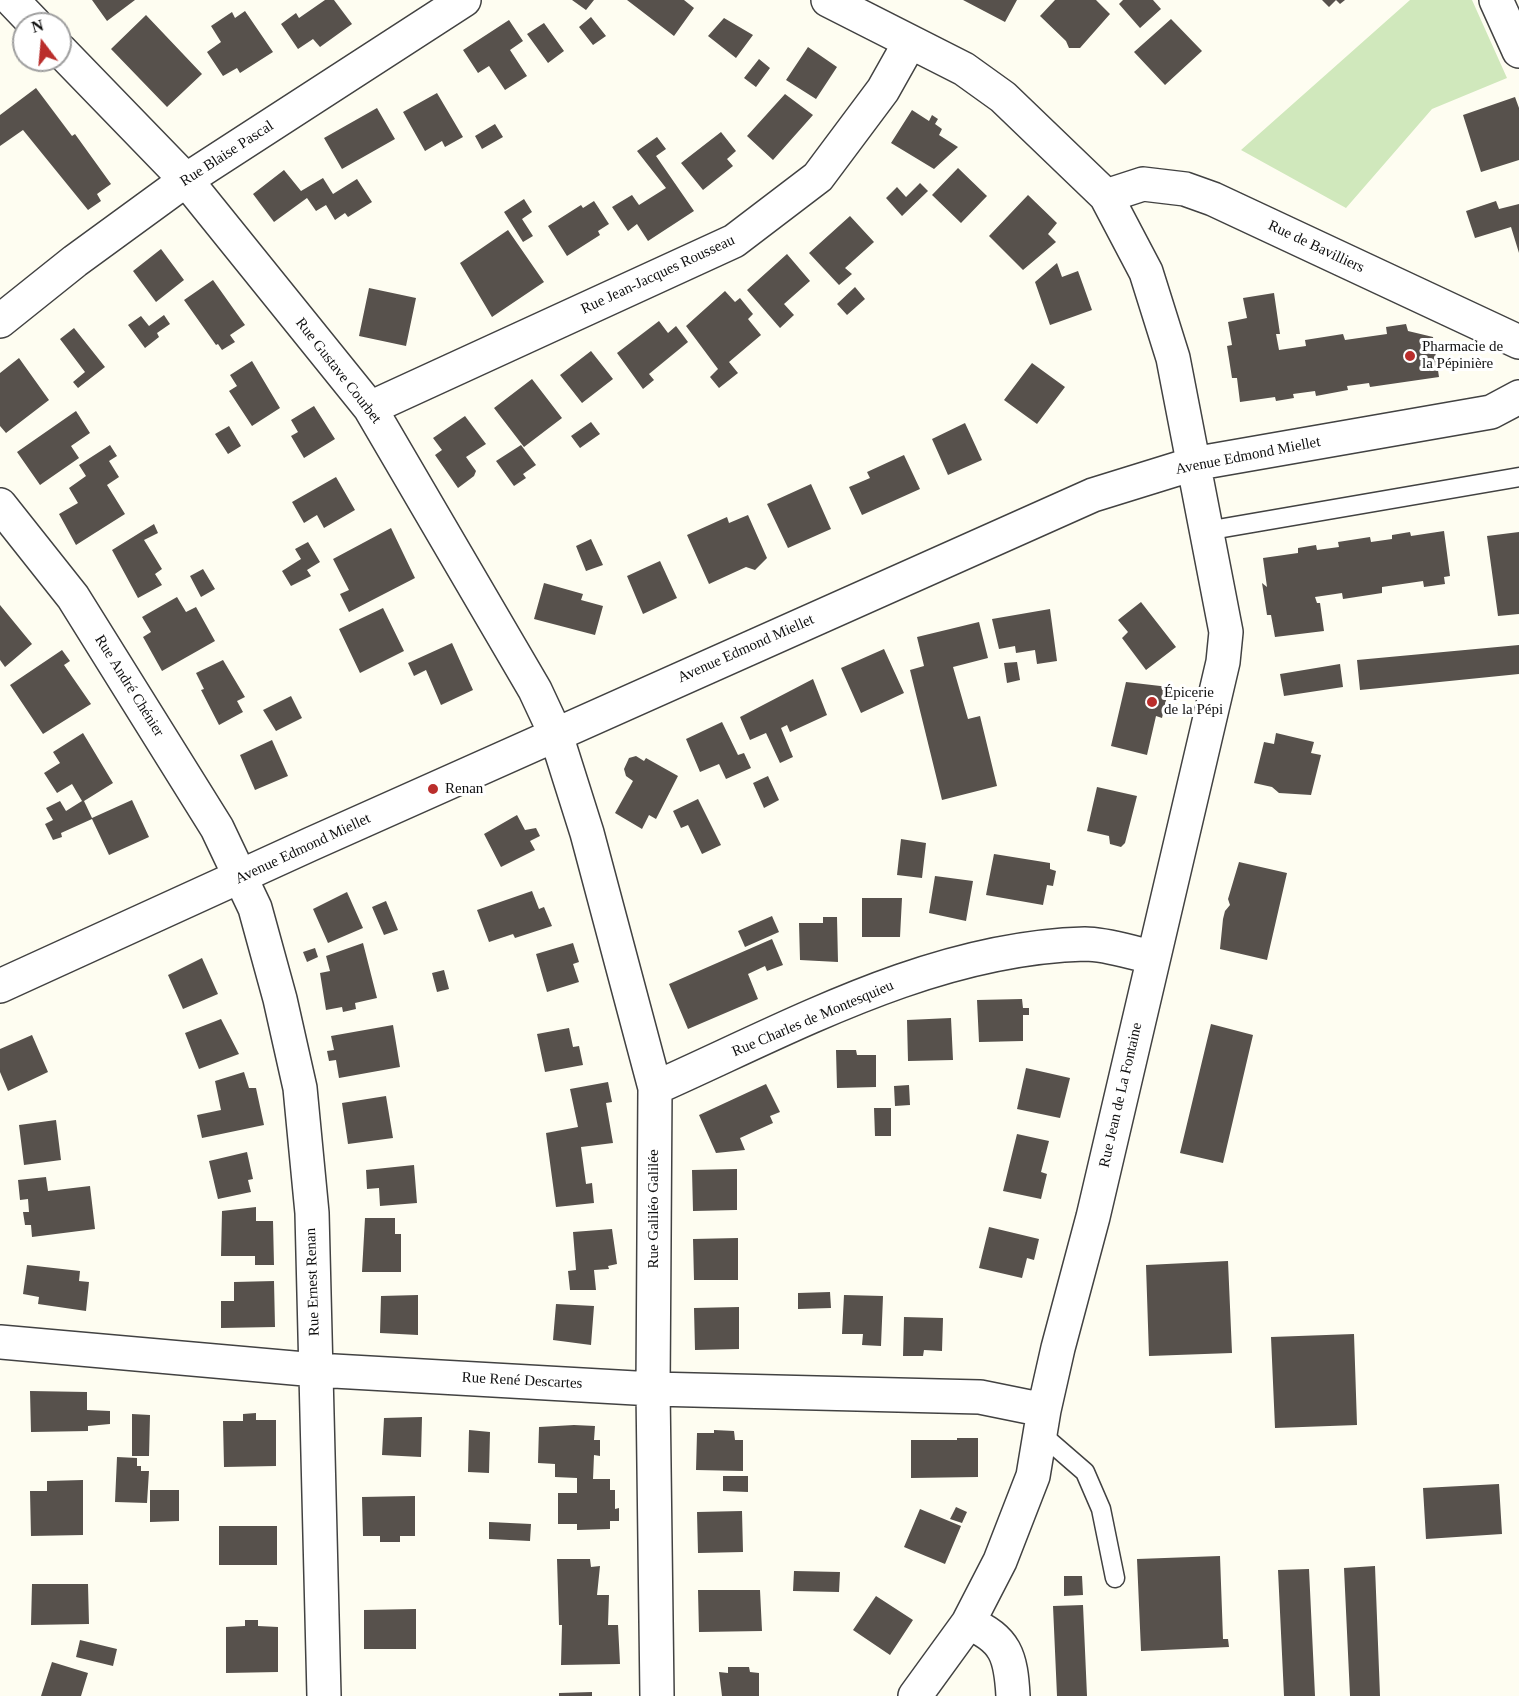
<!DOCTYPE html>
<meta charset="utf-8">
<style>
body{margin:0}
#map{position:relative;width:1519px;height:1696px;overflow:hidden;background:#fefdf1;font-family:"Times New Roman",serif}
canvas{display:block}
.north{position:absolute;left:12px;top:12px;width:60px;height:60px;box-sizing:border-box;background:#fff;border:2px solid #9f9f9f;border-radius:50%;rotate:344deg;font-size:16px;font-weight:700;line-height:24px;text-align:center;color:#0f0f0f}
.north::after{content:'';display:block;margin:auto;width:21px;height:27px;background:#ba2e2c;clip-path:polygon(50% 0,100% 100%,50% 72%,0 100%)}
</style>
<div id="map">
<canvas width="1519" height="1696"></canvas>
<div class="north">N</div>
</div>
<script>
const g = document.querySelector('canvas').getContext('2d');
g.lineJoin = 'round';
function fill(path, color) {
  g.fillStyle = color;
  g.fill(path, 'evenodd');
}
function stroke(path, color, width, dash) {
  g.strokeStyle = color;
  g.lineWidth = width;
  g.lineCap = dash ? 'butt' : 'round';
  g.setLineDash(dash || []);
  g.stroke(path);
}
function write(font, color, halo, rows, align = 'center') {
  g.font = font + ' "Times New Roman",serif';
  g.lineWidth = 6;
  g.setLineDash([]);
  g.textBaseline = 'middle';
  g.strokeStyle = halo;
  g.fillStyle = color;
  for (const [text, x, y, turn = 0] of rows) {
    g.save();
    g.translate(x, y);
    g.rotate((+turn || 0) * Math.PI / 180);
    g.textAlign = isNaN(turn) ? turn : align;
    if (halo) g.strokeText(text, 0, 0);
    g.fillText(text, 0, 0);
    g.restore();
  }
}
const green = new Path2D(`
 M1410,0H1472L1507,78L1432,109L1346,208L1241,150Z`);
const building = new Path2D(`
 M92,0H135L107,21Z
 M325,0H334L352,24L320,47L313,39L298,49L281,24L296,13L299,18Z
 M572,0H594L586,10Z
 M627,0H684L694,8L674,36Z
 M963,0H1017L1005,22Z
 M1055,0H1096L1110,14L1080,48H1069L1066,41L1040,16Z
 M1123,0H1153L1161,9L1140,28L1119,4Z
 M1322,0H1345L1340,4L1336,0L1329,7Z
 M245,11L273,52L240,73L237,68L223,76L207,52L221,42L211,26L232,12L235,18Z
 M146,15L202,74L167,107L111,49Z
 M591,17L606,36L593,45L579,27Z
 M724,18L753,35L736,58L708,36Z
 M1171,19L1202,51L1165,85L1134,52Z
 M509,20L523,41L510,50L527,76L505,90L489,66L478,73L463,50Z
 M544,23L564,51L548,63L527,34Z
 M808,47L837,67L816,99L786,80Z
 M759,59L770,68L756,87L744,78Z
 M36,88L72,136L75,134L111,184L97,194L101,201L88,210L23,130L0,146V115Z
 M437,93L463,137L445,147L442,141L425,151L403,112Z
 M785,94L813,115L773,160L747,136Z
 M1515,97L1519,108V160L1481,172L1463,115Z
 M377,108L395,139L342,169L324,138Z
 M912,110L929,121L932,115L938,119L935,124L942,129L939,135L958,147L934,169L891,143Z
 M495,124L503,137L482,149L475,136Z
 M721,132L736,151L727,159L733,166L703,190L681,163Z
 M657,137L666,149L656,156L694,211L648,241L637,224L628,231L612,207L632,195L639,205L666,188L637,151Z
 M958,168L987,196L961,223L932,195Z
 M284,170L301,191L323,178L333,194L357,179L372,202L348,217L345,213L335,220L326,205L316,211L307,198L274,222L253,194Z
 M920,183L928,191L902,216L886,198L897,187L906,197Z
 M1028,195L1057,223L1048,234L1056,242L1023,270L989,236Z
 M524,199L532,212L522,219L533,236L523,242L504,212Z
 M594,201L609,224L598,231L600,235L567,256L548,226L581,205L583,208Z
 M1496,201L1499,209L1519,204V253L1511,227L1475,238L1466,211Z
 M850,216L874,242L845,268L852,274L839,285L809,253Z
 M508,230L544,282L492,317L460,263Z
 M161,249L184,280L156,302L133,271Z
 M787,254L810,281L784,304L794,315L780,328L747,290Z
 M1057,263L1062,277L1078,271L1092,310L1050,325L1035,282Z
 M213,280L245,325L230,335L235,342L222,350L218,344L216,345L184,300Z
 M855,287L865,299L847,315L837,304Z
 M369,288L416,298L406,346L359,336Z
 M725,291L735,302L740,298L753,314L748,319L761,335L729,362L738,373L719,388L710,377L718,369L686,326Z
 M1274,293L1280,334H1276L1279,350L1306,346L1305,340L1343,334L1345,340L1387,334L1386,327L1406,324L1408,331L1433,337L1439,377L1370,387L1369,383L1347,386L1348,390L1316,396L1315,391L1293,394L1294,398L1276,401L1275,397L1240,402L1237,378H1232L1227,346L1232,345L1228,322L1247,318L1243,298Z
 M164,315L170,324L157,333L159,337L145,348L128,325L141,316L149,326Z
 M659,321L668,333L676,326L688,342L649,374L654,380L643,389L617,353Z
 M74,328L105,367L78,388L73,382L85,372L60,339Z
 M591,351L613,379L582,403L560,375Z
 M19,358L49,400L6,433L0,426V373Z
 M252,361L280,408L252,426L229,391L237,386L230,375Z
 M1032,363L1065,387L1037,424L1004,400Z
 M532,379L562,418L524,447L494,408Z
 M314,406L335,439L304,458L291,436L298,432L291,420Z
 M76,411L90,433L71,446L79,458L40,485L17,452Z
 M465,416L486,444L466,457L476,471L474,476L458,488L435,455L442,450L433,438Z
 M591,422L600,434L580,448L571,436Z
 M965,423L982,460L948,475L932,439Z
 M229,426L241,446L228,454L215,434Z
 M110,445L117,456L109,461L119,477L107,485L125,514L76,545L59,514L78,503L69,488L86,476L79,465Z
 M521,445L536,465L523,474L526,478L514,486L496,461Z
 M904,455L920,489L862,515L849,487L870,478L867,472Z
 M336,477L355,510L324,528L317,515L304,523L292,502Z
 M811,484L831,529L788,548L767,504Z
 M748,515L767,558L755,570L746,567L709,584L687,535L727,517L729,523Z
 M154,524L158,533L144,540L162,569L155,574L162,585L138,598L112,550Z
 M391,528L415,578L349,612L340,594L349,590L333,559Z
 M1444,531L1450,576L1444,577L1445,584L1424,587L1423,581L1382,587V593L1343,599L1342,593L1315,597L1317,603H1320L1324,631L1275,637L1271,615H1267L1262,583L1267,587L1263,558L1298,553V548L1316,545L1317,550L1339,547L1338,542L1370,537L1371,542L1392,539V535L1410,532L1411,536Z
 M1519,532V614L1498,616L1487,536Z
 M591,539L603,565L586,571L576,546Z
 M308,542L320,562L307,570L311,576L291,586L282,571L301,559L295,549Z
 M660,561L677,598L643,614L627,576Z
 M203,569L215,589L201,597L190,576Z
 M544,583L583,594L581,600L603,606L595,635L534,619Z
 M177,597L186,612L196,607L215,641L162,671L143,637L151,632L142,617Z
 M1141,602L1176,647L1146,670L1122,638L1128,632L1118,620Z
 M0,605L32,644L5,667L0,660Z
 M383,608L404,651L360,673L339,629Z
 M1050,609L1057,661L1037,664L1035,650L1016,653L1015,646L999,649L992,619Z
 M979,622L988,658L953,667L968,719L980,716L997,786L942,800L910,670L924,666L917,637Z
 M452,643L473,690L441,705L426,670L414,676L408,663Z
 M1519,645V674L1360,690L1357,660Z
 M884,649L904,693L861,713L841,668Z
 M62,650L70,661L64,665L91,704L43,734L10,685Z
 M223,660L245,697L237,701L243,712L219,725L201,690L204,689L196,673Z
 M1017,662L1020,680L1007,683L1004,663Z
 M1340,664L1343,687L1284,696L1280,674Z
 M813,679L827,715L790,732L787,725L781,728L793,757L780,763L766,733L750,740L740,717Z
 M1126,682L1169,687L1162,718L1156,716L1147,755L1111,746Z
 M291,696L302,718L276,731L263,710Z
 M722,722L738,755L744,753L751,768L726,779L719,764L700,772L686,739Z
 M83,733L113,783L84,801L92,818L132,800L149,837L109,855L92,819L61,833L62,837L53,840L45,824L53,820L46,808L60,801L66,811L82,801L72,784L57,793L44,773L60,763L53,752Z
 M1276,733L1314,742L1311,753L1321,755L1311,795L1279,793L1272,787L1254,783L1264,742L1274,744Z
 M272,740L288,776L255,790L240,755Z
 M636,756L644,761L646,758L678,776L656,819L649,815L642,829L615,813L633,781L626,776L624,769L629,758Z
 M768,776L779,800L764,808L753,783Z
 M1097,787L1137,796L1125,843L1121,847L1110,844L1109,836L1087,831Z
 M698,799L721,845L702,854L688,825L681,828L673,811Z
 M517,815L525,830L536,828L540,836L530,841L535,850L501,867L484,834Z
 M901,839L926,843L922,878L897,875Z
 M994,854L1050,863V869L1056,871L1053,886L1047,885L1043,905L986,895Z
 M1239,862L1287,873L1267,960L1220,949L1223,919L1225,911L1230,905L1228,899Z
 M935,876L973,881L966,921L929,913Z
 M532,891L539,909L544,907L552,926L515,938L513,934L489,942L477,910Z
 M347,892L363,928L328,943L313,909Z
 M862,898H902L900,937H862Z
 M386,901L398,930L384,935L372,907Z
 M772,916L779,932L745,947L738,931Z
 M823,917H837L838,962L800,960L799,923H823Z
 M772,939L783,965L767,971L765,966L748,974L758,999L688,1029L669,984Z
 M363,943L377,998L355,1003L356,1009L343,1012L342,1007L326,1010L320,973L330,971L326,956Z
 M573,943L579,962L573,964L579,982L547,992L536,954Z
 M315,948L318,957L307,962L303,952Z
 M202,958L218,994L183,1009L168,975Z
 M444,970L449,989L437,992L432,973Z
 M1022,999L1023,1008H1029V1015H1023V1041L979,1042L977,1000Z
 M951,1018L953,1060L908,1061L907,1020Z
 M221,1019L239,1054L199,1069L185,1033Z
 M1211,1024L1253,1035L1223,1163L1180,1153Z
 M393,1025L400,1067L339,1078L336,1060L329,1061L327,1051L334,1050L331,1036Z
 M569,1028L573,1047L579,1046L583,1065L545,1072L537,1034Z
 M32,1035L48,1072L8,1091L0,1072V1049Z
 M836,1050H856L857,1055H876V1087L837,1088Z
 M1026,1068L1070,1078L1060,1118L1017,1109Z
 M244,1072L249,1088H256L264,1125L202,1138L197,1115L221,1110L215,1081Z
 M608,1082L612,1102L606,1103L613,1143L581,1147L586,1184L592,1183L594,1203L556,1207L546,1133L578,1127L570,1089Z
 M766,1084L780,1112L770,1116L773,1123L740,1138L745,1150L716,1153L699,1115Z
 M909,1085L910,1105L895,1106L894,1086Z
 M386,1096L393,1138L348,1144L342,1103Z
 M874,1108H891V1136H875Z
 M56,1120L61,1160L24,1165L19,1125Z
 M1017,1134L1049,1141L1041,1172L1047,1174L1041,1199L1003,1191Z
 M247,1152L253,1179L248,1180L251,1192L218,1199L209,1161Z
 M414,1165L417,1203L380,1206L379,1188L367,1189L366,1170Z
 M737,1169V1210L693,1211L692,1170Z
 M46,1177L48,1191L90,1186L95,1229L32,1237L31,1225H25L23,1212H29L28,1199L20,1200L18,1180Z
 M256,1207V1221H273L274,1265H255V1256H221L222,1211Z
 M365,1218H395V1234H401V1272H362Z
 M989,1227L1039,1239L1034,1260L1027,1258L1022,1278L979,1268Z
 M612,1229L617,1264L608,1266L609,1269L594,1270L596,1290H570L568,1271L576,1270L573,1232Z
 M738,1238V1280H694L693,1239Z
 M1228,1261L1232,1353L1149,1356L1146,1265Z
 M27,1265L80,1271L79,1281L89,1282L86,1311L38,1304L39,1297L23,1294Z
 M274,1281L275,1327L221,1328V1301H234V1282Z
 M830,1292L831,1308L798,1309V1293Z
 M418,1295V1335L380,1333L381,1296Z
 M844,1295L883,1296L881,1346L862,1345L863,1334H842Z
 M556,1304L594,1306L591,1345L553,1340Z
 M739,1307V1349L695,1350L694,1308Z
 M904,1317L943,1318L942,1351L924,1350L923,1356H903Z
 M1354,1334L1357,1425L1275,1428L1271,1337Z
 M30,1391L87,1392V1410L110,1411V1424L88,1426V1431L31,1432Z
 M256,1413V1420H276V1466L224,1467L223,1421H243V1414Z
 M132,1414L150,1415L149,1456H132Z
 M422,1417L421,1457L382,1455L384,1418Z
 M574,1425L595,1426L594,1440H600V1456L594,1455L593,1479H610V1490H615V1509L619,1508V1521H610V1529L577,1530V1524H558V1493H577V1478L555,1477V1464L538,1463L539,1427Z
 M469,1430L490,1432L489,1473L468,1472Z
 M714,1430L734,1431L735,1440H743V1471L696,1470L697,1433H714Z
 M957,1438H978V1477L911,1478V1440H957Z
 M117,1457L137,1458V1466H141V1471H149L147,1503L115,1502Z
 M723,1476H748V1492L723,1491Z
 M83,1480V1535L31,1536L30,1491H47V1481Z
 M1499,1484L1502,1534L1426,1539L1423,1488Z
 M150,1490H179V1521L150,1522Z
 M415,1496V1536H400V1542H380V1536H363L362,1497Z
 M956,1507L967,1512L962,1523L950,1519Z
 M920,1509L961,1526L945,1564L904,1547Z
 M742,1511L743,1552L698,1553L697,1512Z
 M489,1522L531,1524L530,1541L489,1539Z
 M219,1526H277V1565H219Z
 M1220,1556L1223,1639H1228L1229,1647L1141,1651L1137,1559Z
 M557,1559H590L591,1567L600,1566L597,1595H609L608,1625H618L620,1664L561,1665L562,1625H559Z
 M1375,1566L1380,1696H1350L1344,1568Z
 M1309,1569L1315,1696H1284L1278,1570Z
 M794,1571L840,1572L839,1592L793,1591Z
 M1064,1576H1082L1083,1595L1064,1596Z
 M32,1584H88L89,1624L31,1625Z
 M698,1590H760L762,1631L699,1632Z
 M876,1596L913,1620L890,1655L853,1630Z
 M1083,1605L1087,1696H1057L1053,1606Z
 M416,1609V1649H364V1610Z
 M245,1620H258V1626L278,1627V1672L226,1673V1627L245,1626Z
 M80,1640L117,1649L113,1666L76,1657Z
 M52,1662L88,1673L81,1696H41Z
 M728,1667H749L750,1672L759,1673V1696H722L719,1672L728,1673Z
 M592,1692V1696H559V1693Z`);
const lane = new Path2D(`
 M1206,531L1519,477
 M1040,1433L1085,1472L1101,1509L1115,1578`);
const street = new Path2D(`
 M12,0L35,24
 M828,0L964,69L1003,97L1106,196L1146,272L1173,358L1226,632L1223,662L1093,1217L1058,1348L1044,1410L1033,1476L1000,1561L968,1623C1006,1638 1011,1657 1013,1696
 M1496,0L1519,51
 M60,50L186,180L370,408L535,690L556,735L587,833L655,1088L653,1389L657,1696
 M1106,196L1143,184L1185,189L1213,199L1519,342
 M0,321L75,261L186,180L464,0
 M370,408L734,241L818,177L883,90L910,42
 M0,505L73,597L217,828L255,908L280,999L300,1088L312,1213L324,1696
 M0,986L311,844L1093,495L1193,464L1491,412L1519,397
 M655,1088C792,1027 932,948 1085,944C1107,944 1132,953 1153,957
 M0,1342L316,1370L653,1389L980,1397L1044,1410
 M915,1696L968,1623`);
const markers = [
 [1410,356,6,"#ba2e2c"],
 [1152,702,6,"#ba2e2c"],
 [433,789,6,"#ba2e2c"]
];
const streetNames = [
 ["Rue Blaise Pascal",227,154,-33],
 ["Rue de Bavilliers",1316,247,25],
 ["Rue Jean-Jacques Rousseau",658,275,-25],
 ["Rue Gustave Courbet",338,371,52],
 ["Avenue Edmond Miellet",1248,456,-11],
 ["Avenue Edmond Miellet",746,649,-24],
 ["Rue André Chénier",129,686,58],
 ["Avenue Edmond Miellet",303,849,-25],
 ["Rue Charles de Montesquieu",813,1019,-23],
 ["Rue Jean de La Fontaine",1121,1095,-77],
 ["Rue Galiléo Galilée",654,1209,-90],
 ["Rue Ernest Renan",313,1282,-92],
 ["Rue René Descartes",522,1381,3]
];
const poiNames = [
 ["Pharmacie de",1422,347],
 ["la Pépinière",1422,364],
 ["Épicerie",1164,693],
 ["de la Pépi",1164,710],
 ["Renan",445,789]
];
fill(green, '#d0e8bc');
fill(building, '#57514c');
stroke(lane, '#424242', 21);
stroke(street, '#424242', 36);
stroke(lane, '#fff', 18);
stroke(street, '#fff', 33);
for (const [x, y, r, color] of markers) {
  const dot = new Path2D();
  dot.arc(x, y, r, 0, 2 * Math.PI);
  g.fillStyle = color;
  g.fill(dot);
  stroke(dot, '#fff', 2);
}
write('15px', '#0f0f0f', '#fff', streetNames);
write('15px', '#0f0f0f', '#fff', poiNames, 'left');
</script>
